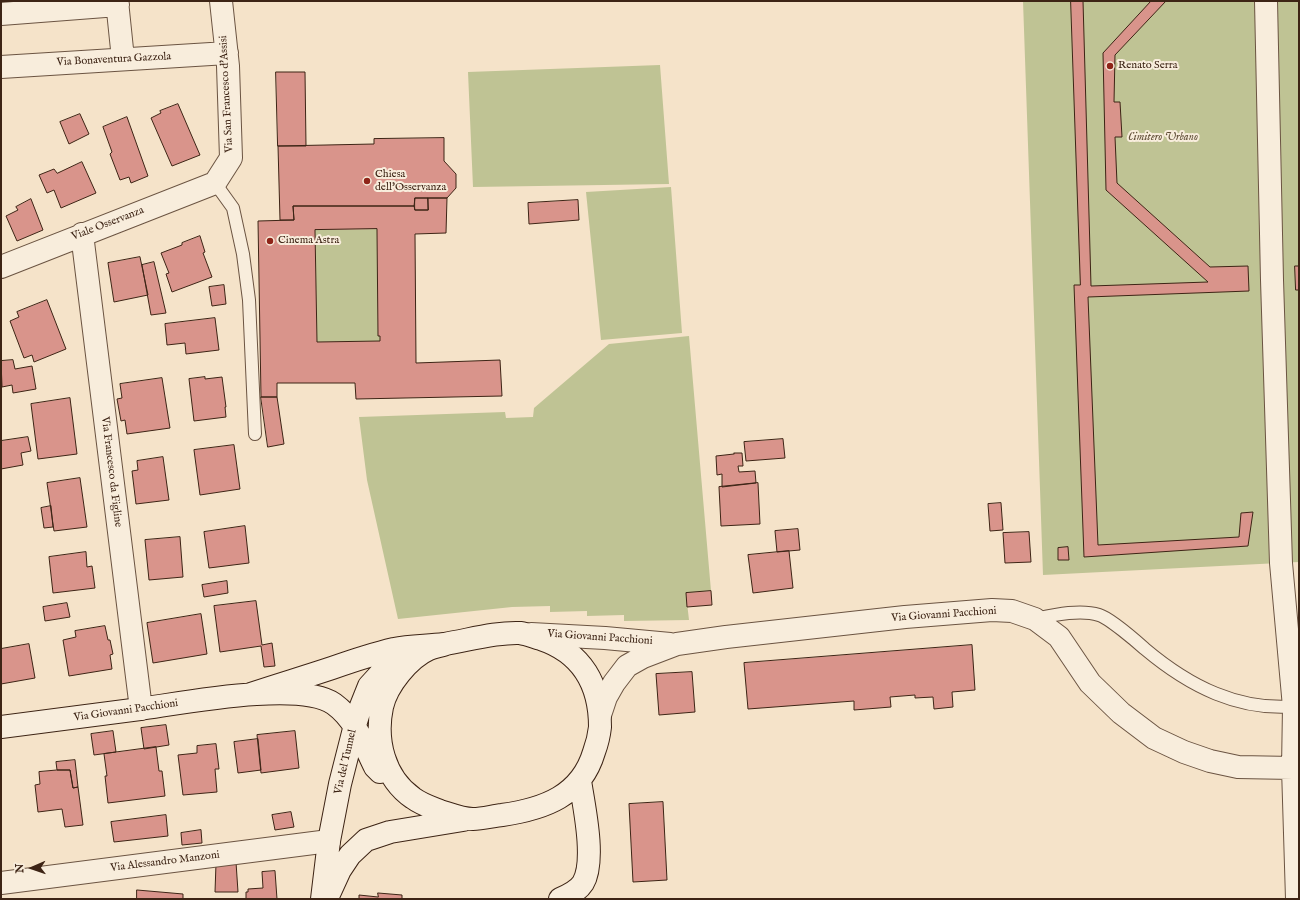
<!DOCTYPE html>
<style>
body{margin:0}
#map{position:relative;width:1300px;height:900px;overflow:hidden;background:#f5e3c9;font-family:"IM FELL English",serif}
canvas{display:block}
.frame{position:absolute;inset:0;border:2px solid #3d2415;pointer-events:none}
.north{position:absolute;left:12px;top:848px;width:40px;height:40px;-webkit-text-stroke:3px #f8eddc;paint-order:stroke;rotate:268deg;font-size:11px;font-weight:700;line-height:16px;text-align:center;color:#3d2415}
.north::after{content:'';display:block;margin:auto;width:14px;height:18px;background:#3d2415;clip-path:polygon(50% 0,100% 100%,50% 72%,0 100%)}
</style>
<div id="map">
<canvas width="1300" height="900"></canvas>
<div class="frame"></div>
<div class="north">N</div>
</div>
<script>
const g = document.querySelector('canvas').getContext('2d');
g.lineJoin = 'round';
function fill(path, color) {
  g.fillStyle = color;
  g.fill(path, 'evenodd');
}
function stroke(path, color, width, dash) {
  g.strokeStyle = color;
  g.lineWidth = width;
  g.lineCap = dash ? 'butt' : 'round';
  g.setLineDash(dash || []);
  g.stroke(path);
}
function write(font, color, halo, rows, align = 'center') {
  g.font = font + ' "IM FELL English",serif';
  g.lineWidth = 4;
  g.setLineDash([]);
  g.textBaseline = 'middle';
  g.strokeStyle = halo;
  g.fillStyle = color;
  for (const [text, x, y, turn = 0] of rows) {
    g.save();
    g.translate(x, y);
    g.rotate((+turn || 0) * Math.PI / 180);
    g.textAlign = isNaN(turn) ? turn : align;
    if (halo) g.strokeText(text, 0, 0);
    g.fillText(text, 0, 0);
    g.restore();
  }
}
const green = new Path2D(`
 M1023,1H1299V562L1043,575Z
 M660,65L669,184L473,187L468,72Z
 M671,187L682,333L601,340L586,192Z
 M377,229L378,335L380,336V341L317,342L315,230Z
 M689,336L711,591L686,594L689,620L624,621V615L587,616V611L550,612V606L512,607L398,619L367,480L359,417L505,412L506,418L533,417L534,408L609,344Z`);
const building = new Path2D(`
 M1071,1H1083L1091,286L1208,282L1106,190L1103,53L1151,1H1166L1115,55L1114,102H1120L1122,137H1115L1117,183L1210,267L1248,266L1249,291L1088,297L1098,545L1239,537L1241,513L1253,512L1248,546L1084,557L1074,285H1080Z
 M276,72H305L306,146H278Z
 M178,104L200,155L172,166L151,118L161,113L160,111Z
 M80,114L89,134L69,144L60,122Z
 M127,117L148,176L131,183L129,177L120,180L110,154L112,152L103,127Z
 M444,138V161L456,174V188L447,198H415L414,206H293L294,220H280L278,146L374,144V139Z
 M82,162L96,193L61,208L54,190L47,193L39,175L54,169L57,173Z
 M415,198H428V210H415Z
 M428,198H447L446,233L415,234L416,363L500,360L502,396L356,399L355,383H277V397H261L258,221L294,220L293,206H414L415,210H428ZM377,229L378,336H380V341L317,342L315,230Z
 M31,199L43,230L17,241L6,216L18,210L16,207Z
 M578,200L579,220L529,224L528,203Z
 M200,236L205,252L203,253L212,277L172,292L166,274L169,273L161,253L182,245V243Z
 M140,257L148,295L114,302L108,263Z
 M154,262L166,313L151,315L142,265Z
 M1295,266H1299V290H1296Z
 M224,285L226,304L212,306L209,287Z
 M47,300L66,349L34,362L32,355L24,358L10,321L19,317L17,312Z
 M215,318L219,350L186,354L185,343L167,345L165,324Z
 M13,360L15,369L32,366L36,389L13,393L12,385L2,387L1,361Z
 M205,377V379L222,377L226,407H225L226,417L194,421L189,379Z
 M162,378L170,428L127,434L125,420L121,421L117,399L122,398L120,384Z
 M261,397H277L284,444L268,447Z
 M70,398L77,454L38,459L31,404Z
 M28,437L31,451L21,453L23,465L1,469V441Z
 M783,439L785,458L746,461L744,442Z
 M234,445L240,489L200,495L194,450Z
 M734,453H742L743,466H738L739,472L755,471L756,483L722,487V474L717,475L716,456L734,454Z
 M163,457L169,500L136,504L132,471L138,470L137,461Z
 M80,478L87,527L54,531L47,483Z
 M758,483L760,524L721,526L719,487Z
 M1001,503L1003,530L990,531L988,504Z
 M51,506L53,527L44,528L41,508Z
 M245,526L249,563L209,568L204,532Z
 M798,529L800,550L777,552L775,531Z
 M1029,532L1031,562L1005,563L1003,533Z
 M180,537L183,577L149,580L145,540Z
 M1068,547L1069,560H1058V548Z
 M789,551L793,588L753,593L748,555Z
 M86,552L87,567L92,566L95,588L53,593L49,557Z
 M227,581L228,593L204,597L202,585Z
 M711,591L712,605L687,607L686,593Z
 M256,601L262,645L272,643L275,666L264,667L261,646L220,652L214,606Z
 M67,603L70,617L45,621L43,607Z
 M201,614L207,654L153,663L147,623Z
 M105,626L108,640H110L113,654L110,655L112,669L69,676L63,640L76,637L75,631Z
 M29,644L35,678L1,684V649Z
 M972,645L975,690L952,692L953,707L934,709L933,697L915,698V695L890,697L891,707L854,710V701L748,709L744,663Z
 M692,672L695,712L659,715L656,674Z
 M166,725L169,745L144,749L141,728Z
 M113,731L116,752L94,755L91,734Z
 M295,731L299,768L261,773L257,735Z
 M258,739L261,770L238,773L234,742Z
 M216,744L219,769H215L217,792L183,795L178,755L197,753V746Z
 M156,747L159,771H162L165,796L108,803L105,776H107L104,754Z
 M75,760L78,787L73,788L70,770H57L56,762Z
 M57,770H70L73,788L78,787L83,825L65,827L62,809L38,812L35,785L40,784L39,772Z
 M663,802L667,880L633,882L629,804Z
 M291,812L294,827L275,830L272,815Z
 M166,815L168,836L114,842L111,822Z
 M201,830L202,843L182,845L181,833Z
 M236,862L238,892H215L216,864Z
 M275,871L277,899H246V892H248V889L263,888L262,872Z
 M137,890L183,894V899H137Z
 M378,893L402,895V899H359V895L378,897Z`);
const lane = new Path2D(`
 M215,183L233,208L243,254L249,300L255,434
 M1035,619C1054,615 1080,609 1099,615C1109,618 1136,641 1145,649C1189,686 1239,712 1298,706`);
const street = new Path2D(`
 M117,1L123,59
 M1266,1L1272,280L1281,563L1294,707L1293,768L1297,899
 M1,14L118,5
 M1,67L227,53
 M82,234L141,709
 M1,267L215,183L231,158L228,66L221,1
 M531,634L605,638L670,644
 M600,715L606,697L614,683L627,666L643,657L677,644L726,637L905,617L992,610L1012,611L1035,619L1059,637L1090,683L1121,713L1154,738L1184,752L1210,761L1238,767L1293,768L1299,767
 M1,883L329,841`);
const secondary = new Path2D(`
 M251,694C278,685 305,677 332,668C352,661 373,654 394,649C410,646 428,646 444,644C469,640 495,632 520,633C527,634 534,637 541,639C583,653 600,685 600,727C599,736 597,744 594,752C581,796 544,809 502,815C493,816 482,819 473,819C462,819 450,814 440,811C430,807 421,804 413,798C384,778 375,740 382,707C387,685 409,658 429,649C435,647 440,646 446,644
 M1,727C47,721 93,715 140,709C183,703 300,680 334,704C356,720 364,745 375,767L380,772
 M329,894L340,870L350,855L366,840L390,832L463,820
 M322,899L329,841L340,784L355,725L361,706L369,686L390,663L410,658
 M560,899C569,895 578,891 583,883C596,861 584,806 580,781`);
const markers = [
 [1110,66,4,"#8f2418"],
 [367,181,4,"#8f2418"],
 [270,241,4,"#8f2418"]
];
const streetNames = [
 ["Via Bonaventura Gazzola",114,60,-3],
 ["Via San Francesco d'Assisi",227,94,-93],
 ["Viale Osservanza",108,224,-21],
 ["Via Francesco da Figline",111,472,83],
 ["Via Giovanni Pacchioni",944,615,-4],
 ["Via Giovanni Pacchioni",600,638,4],
 ["Via Giovanni Pacchioni",126,711,-8],
 ["Via del Tunnel",346,762,-77],
 ["Via Alessandro Manzoni",165,862,-7]
];
const poiNames = [
 ["Renato Serra",1118,66],
 ["Chiesa",375,175],
 ["dell'Osservanza",375,188],
 ["Cinema Astra",278,241]
];
const parkNames = [
 ["Cimitero Urbano",1163,138]
];
fill(green, '#bfc394');
fill(building, '#d9948b');
stroke(building, '#3d2415', 1);
stroke(lane, '#6b5442', 14);
stroke(street, '#6b5442', 24);
stroke(secondary, '#3d2415', 24);
stroke(lane, '#f8eddc', 12);
stroke(street, '#f8eddc', 22);
stroke(secondary, '#f8eddc', 22);
for (const [x, y, r, color] of markers) {
  const dot = new Path2D();
  dot.arc(x, y, r, 0, 2 * Math.PI);
  g.fillStyle = color;
  g.fill(dot);
  stroke(dot, '#f8eddc', 1.5);
}
write('11px', '#3d2415', '#f8eddc', streetNames);
write('11px', '#3d2415', '#f8eddc', poiNames, 'left');
write('italic 11px', '#5e4c35', '#f8eddc', parkNames);
</script>
